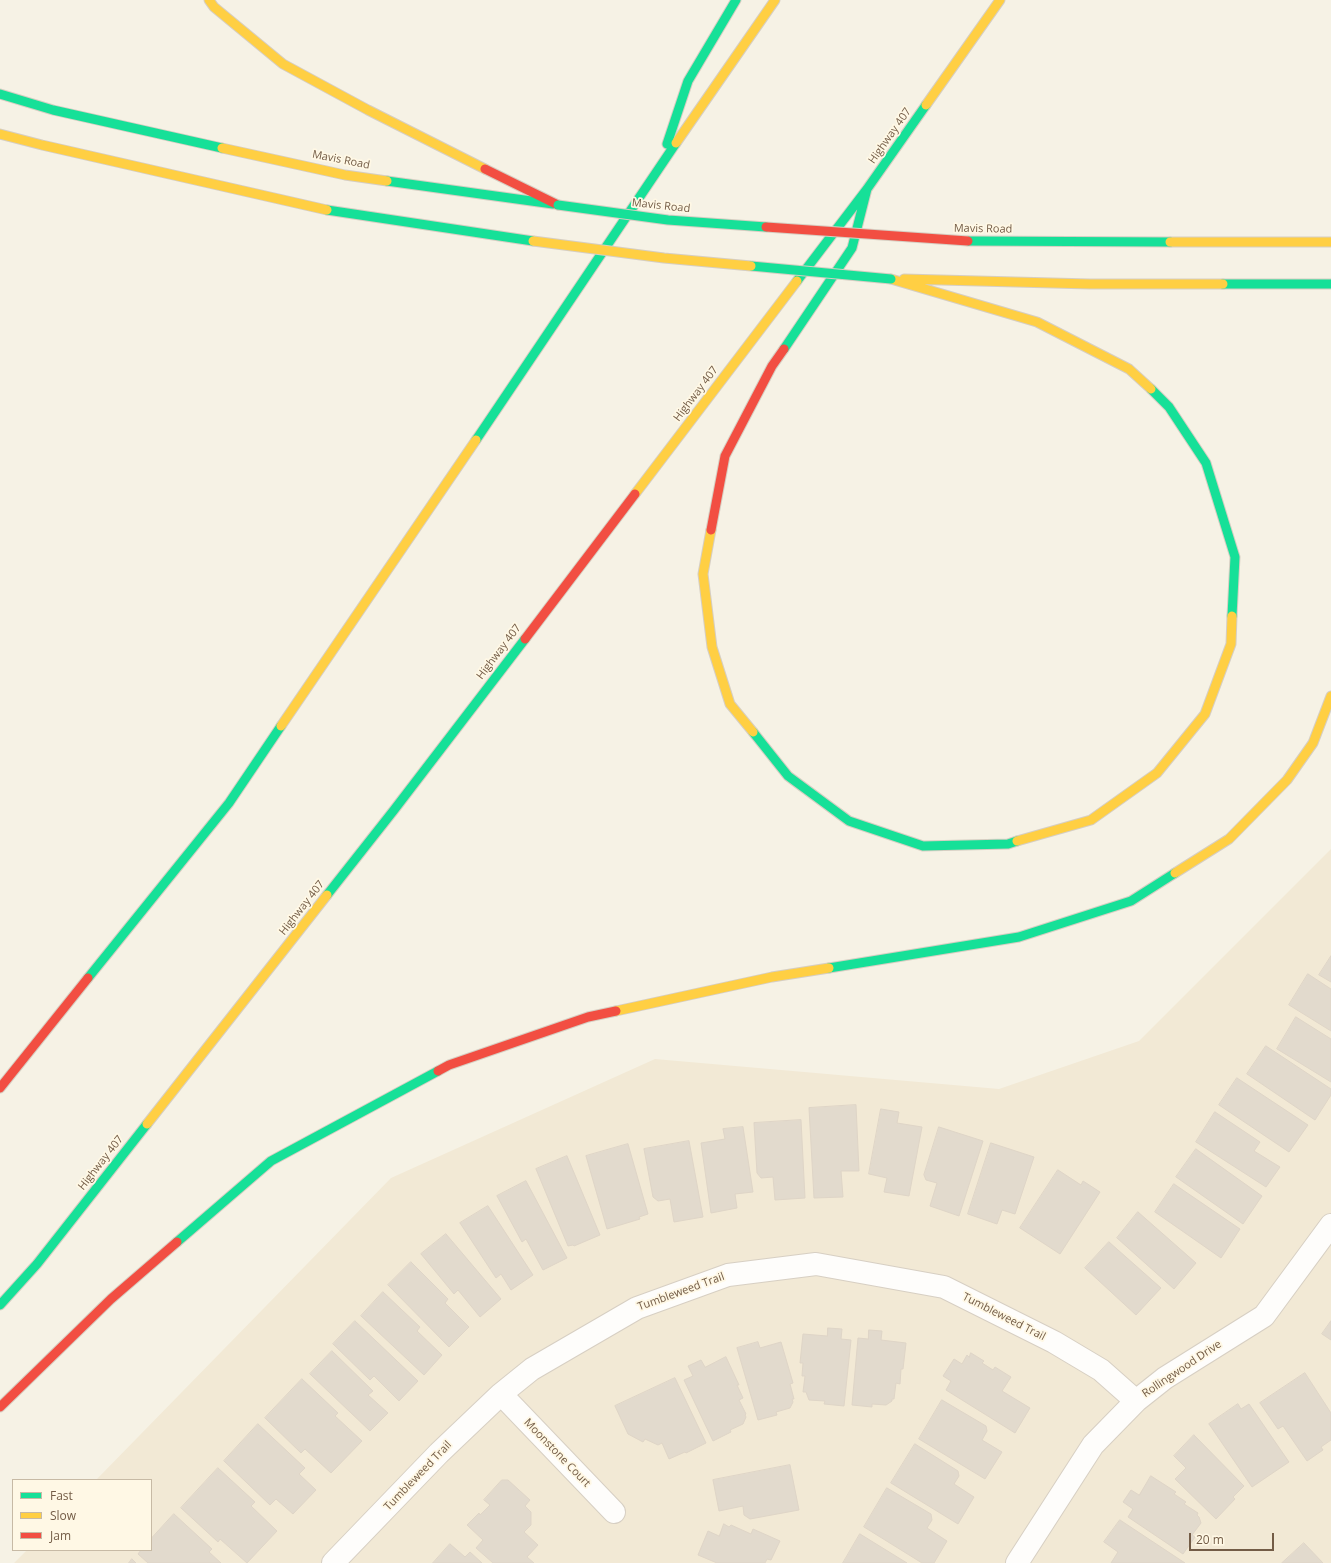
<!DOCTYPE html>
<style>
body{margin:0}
#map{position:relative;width:1331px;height:1563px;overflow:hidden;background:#f6f2e5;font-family:"Open Sans",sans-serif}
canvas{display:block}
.legend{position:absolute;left:12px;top:1479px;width:140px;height:72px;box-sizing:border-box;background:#fff8e5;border:1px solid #c7baa5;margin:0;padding:5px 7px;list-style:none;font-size:12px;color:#735c46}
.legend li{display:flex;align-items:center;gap:8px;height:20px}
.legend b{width:20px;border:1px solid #c7baa5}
.scale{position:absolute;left:1189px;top:1533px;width:85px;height:18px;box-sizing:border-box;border:2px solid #735c46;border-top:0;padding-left:5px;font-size:12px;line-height:14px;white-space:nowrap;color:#735c46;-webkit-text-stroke:3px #fff8e5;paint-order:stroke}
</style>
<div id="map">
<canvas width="1331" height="1563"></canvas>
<ul class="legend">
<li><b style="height:5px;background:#16e098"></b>Fast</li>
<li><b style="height:5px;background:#ffcf43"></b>Slow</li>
<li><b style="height:5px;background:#f24e42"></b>Jam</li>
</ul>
<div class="scale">20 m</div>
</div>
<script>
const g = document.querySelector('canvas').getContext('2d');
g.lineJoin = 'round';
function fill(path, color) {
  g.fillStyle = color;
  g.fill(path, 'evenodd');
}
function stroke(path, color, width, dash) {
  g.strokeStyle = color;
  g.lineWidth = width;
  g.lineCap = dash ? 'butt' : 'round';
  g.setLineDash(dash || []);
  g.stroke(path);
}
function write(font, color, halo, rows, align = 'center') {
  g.font = font + ' "Open Sans",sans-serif';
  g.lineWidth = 3.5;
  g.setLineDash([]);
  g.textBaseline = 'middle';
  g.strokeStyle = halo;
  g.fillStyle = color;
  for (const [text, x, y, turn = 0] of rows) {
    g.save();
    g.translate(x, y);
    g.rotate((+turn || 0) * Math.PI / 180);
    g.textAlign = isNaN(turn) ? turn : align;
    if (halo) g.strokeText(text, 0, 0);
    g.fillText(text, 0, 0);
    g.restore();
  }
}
const residential = new Path2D(`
 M1331,849V1563H14L27,1550H151V1480H96L391,1178L655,1059L999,1089L1139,1041Z`);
const building = new Path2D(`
 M1331,956V982L1319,975Z
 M1308,974L1331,989V1031L1289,1005Z
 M1296,1017L1331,1039V1082L1277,1049Z
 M1266,1046L1331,1089V1095L1315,1120L1247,1074Z
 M1237,1078L1308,1125L1289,1152L1219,1105Z
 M856,1105L859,1171H841L843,1197L814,1198L809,1108Z
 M881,1109L899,1112L897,1123L922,1127L909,1196L884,1192L887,1178L869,1174Z
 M1215,1112L1260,1142L1254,1151L1280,1167L1266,1187L1196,1142Z
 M801,1120L805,1198L775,1200L773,1177L761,1178L757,1173L754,1123Z
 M743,1127L753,1192L735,1194L737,1208L711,1213L701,1143L725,1139L723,1129Z
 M939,1127L983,1141L959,1216L930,1206L937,1183L926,1180L924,1175Z
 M689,1141L703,1217L674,1222L670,1199L658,1201L653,1197L644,1149Z
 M991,1143L1034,1157L1015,1214L1002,1210L997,1224L968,1214Z
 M628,1144L648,1214L639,1217L640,1219L607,1229L586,1156Z
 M1196,1149L1262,1196L1243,1224L1176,1177Z
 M567,1156L600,1235L574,1246L573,1245L568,1246L536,1169Z
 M1058,1170L1081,1185L1083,1181L1100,1192L1060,1254L1020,1228Z
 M526,1181L567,1258L543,1270L526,1239L522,1242L497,1196Z
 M1174,1184L1240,1229L1221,1258L1155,1212Z
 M488,1206L533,1275L511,1290L501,1274L496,1278L460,1223Z
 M1138,1212L1196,1263L1174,1289L1117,1238Z
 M446,1234L501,1299L480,1317L458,1290L454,1294L421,1254Z
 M1109,1242L1161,1288L1136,1315L1085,1268Z
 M411,1262L448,1299L445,1303L469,1327L449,1347L388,1285Z
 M383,1292L420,1327L417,1331L442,1355L424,1375L361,1316Z
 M355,1321L418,1381L399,1401L374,1376L370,1380L333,1344Z
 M1331,1321V1340L1322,1334Z
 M828,1328L842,1329L841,1339L851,1340L844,1406L824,1404L825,1401L809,1400L806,1392H803L805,1376H802L803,1363H800L803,1334L827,1336Z
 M869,1330L882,1331L881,1340L906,1343L903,1369H901L900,1384L896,1383L894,1399H892V1401L886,1405L872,1404V1407L852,1405L858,1338L868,1339Z
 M758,1342L760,1348L781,1342L793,1383L790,1384L794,1399H792L793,1402L790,1408L776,1412L777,1415L758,1420L737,1348Z
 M332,1351L373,1391L368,1395L388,1413L370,1431L310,1374Z
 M971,1353L984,1361L982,1363L993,1370L995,1367L1011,1377L1002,1391L1030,1408L1015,1433L946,1390L951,1381L943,1376L954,1359L962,1364L967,1355L969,1357Z
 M726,1357L739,1385H737L743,1398L739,1400L746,1414L745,1415L746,1417L743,1424L730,1430L731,1432L713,1441L684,1380L693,1376L688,1366L701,1360L705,1367Z
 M1305,1373L1331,1413V1440L1321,1447L1323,1450L1307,1461L1283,1426L1278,1429L1260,1403Z
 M675,1378L706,1443L686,1453L685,1452L669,1459L662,1443L658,1445L645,1439L643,1442L628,1434L615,1406Z
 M302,1379L338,1413L335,1416L362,1441L331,1473L305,1449L301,1453L265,1418Z
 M942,1400L986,1426L987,1431L982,1440L1002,1452L985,1479L919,1439Z
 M1238,1404L1241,1409L1249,1404L1289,1462L1252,1487L1209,1424Z
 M258,1424L305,1468L299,1474L316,1490L293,1514L276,1499L270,1505L224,1461Z
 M1194,1435L1244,1486L1233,1497L1235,1499L1216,1519L1175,1479L1186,1468L1174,1456Z
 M915,1444L958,1471L959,1476L954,1484L974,1497L958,1524L891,1483Z
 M790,1465L799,1510L750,1519L744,1515L743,1506L719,1511L713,1480Z
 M218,1468L255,1502L251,1506L277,1531L247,1563L220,1539L218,1542L181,1508Z
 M1151,1476L1176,1492L1174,1494L1186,1502L1184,1504L1198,1513L1197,1515L1199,1517L1201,1523L1192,1535L1195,1537L1183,1554L1128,1517L1133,1509L1123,1502L1131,1490L1139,1495Z
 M502,1480H508L530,1500L525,1506L531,1512V1525L524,1532L538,1545L527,1557L534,1563H493L476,1548L483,1540L467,1525L479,1513L480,1515L490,1505L484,1500Z
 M887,1488L931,1514L932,1520L927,1528L947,1541L934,1563H922L864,1527Z
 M174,1514L212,1549L209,1552L221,1563H148L138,1554L141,1550H151V1539Z
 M1120,1520L1185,1563H1111L1118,1552L1104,1542Z
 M724,1524L729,1527L731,1525L751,1534L753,1529L780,1541L771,1560L767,1559L765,1563H717L698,1555L708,1531L719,1536Z
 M860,1534L907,1563H843Z
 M1304,1543L1323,1563H1282Z
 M450,1544L465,1557L470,1552L482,1563H433Z
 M132,1559L136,1563H129Z`);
const street = new Path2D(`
 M501,1394L614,1512
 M333,1563L439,1453L501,1394L532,1369L637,1308L728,1275L816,1264L944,1287L1054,1342L1101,1370L1136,1401
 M1017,1563L1093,1445L1136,1401L1165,1378L1264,1316L1331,1225`);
const fast = new Path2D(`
 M0,94L53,110L222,148
 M667,144L688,81L736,0
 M387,181L553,204
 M327,210L533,241
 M968,241L1170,242
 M797,281L867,189L926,105
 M1223,284H1331
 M784,349L852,248L867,189
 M1151,389L1169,407L1206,463L1235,557L1232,616
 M476,440L676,143
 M753,732L788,776L849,821L923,846L1008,844L1017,841
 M327,895L394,810L525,639
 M829,968L1019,937L1131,901L1175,873
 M88,978L229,803L281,726
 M177,1242L271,1161L438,1071
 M0,1305L37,1264L147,1124`);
const slow = new Path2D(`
 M209,0L214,7L283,64L368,110L485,169
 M926,105L1000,0
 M0,134L42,145L327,210
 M676,143L775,0
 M222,148L345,175L387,181
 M1170,242H1331
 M891,279L1037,322L1129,369L1151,389
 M904,279L1090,284H1223
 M635,494L797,281
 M711,530L703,574L712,647L730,704L753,732
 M281,726L476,440
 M1017,841L1091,820L1157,773L1205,714L1231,644L1232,616
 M1175,873L1229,839L1287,780L1313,743L1331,696
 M616,1011L772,977L829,968
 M147,1124L327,895`);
const jam = new Path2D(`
 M485,169L558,205
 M711,530L725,456L772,366L784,349
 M525,639L635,494
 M438,1071L449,1065L588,1017L616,1011
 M0,1088L88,978
 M0,1407L111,1299L177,1242`);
const fastBridge = new Path2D(`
 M558,205L668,220L766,227
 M751,266L891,279`);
const slowBridge = new Path2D(`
 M533,241L664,258L751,266`);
const jamBridge = new Path2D(`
 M766,227L968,241`);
const streetNames = [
 ["Highway 407",890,136,-55],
 ["Mavis Road",341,160,11],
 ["Mavis Road",661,206,6],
 ["Mavis Road",983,229,1],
 ["Highway 407",696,394,-53],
 ["Highway 407",499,652,-53],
 ["Highway 407",302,908,-52],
 ["Highway 407",101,1163,-52],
 ["Tumbleweed Trail",681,1292,-20],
 ["Tumbleweed Trail",1004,1317,27],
 ["Rollingwood Drive",1182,1369,-34],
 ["Moonstone Court",557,1453,46],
 ["Tumbleweed Trail",418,1476,-46]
];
fill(residential, '#f2e9d5');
fill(building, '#e2dacd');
stroke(building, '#dfd5c7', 1);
stroke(street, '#d7cfc3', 24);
stroke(fast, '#d6cec2', 11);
stroke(slow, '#d6cec2', 11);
stroke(jam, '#d6cec2', 11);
stroke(street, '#fefdfb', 22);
stroke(fast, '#16e098', 9);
stroke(slow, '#ffcf43', 9);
stroke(jam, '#f24e42', 9);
stroke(fastBridge, '#d6cec2', 11, []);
stroke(slowBridge, '#d6cec2', 11, []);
stroke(jamBridge, '#d6cec2', 11, []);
stroke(fastBridge, '#16e098', 9);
stroke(slowBridge, '#ffcf43', 9);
stroke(jamBridge, '#f24e42', 9);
write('11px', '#735c46', '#fff8e5', streetNames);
</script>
